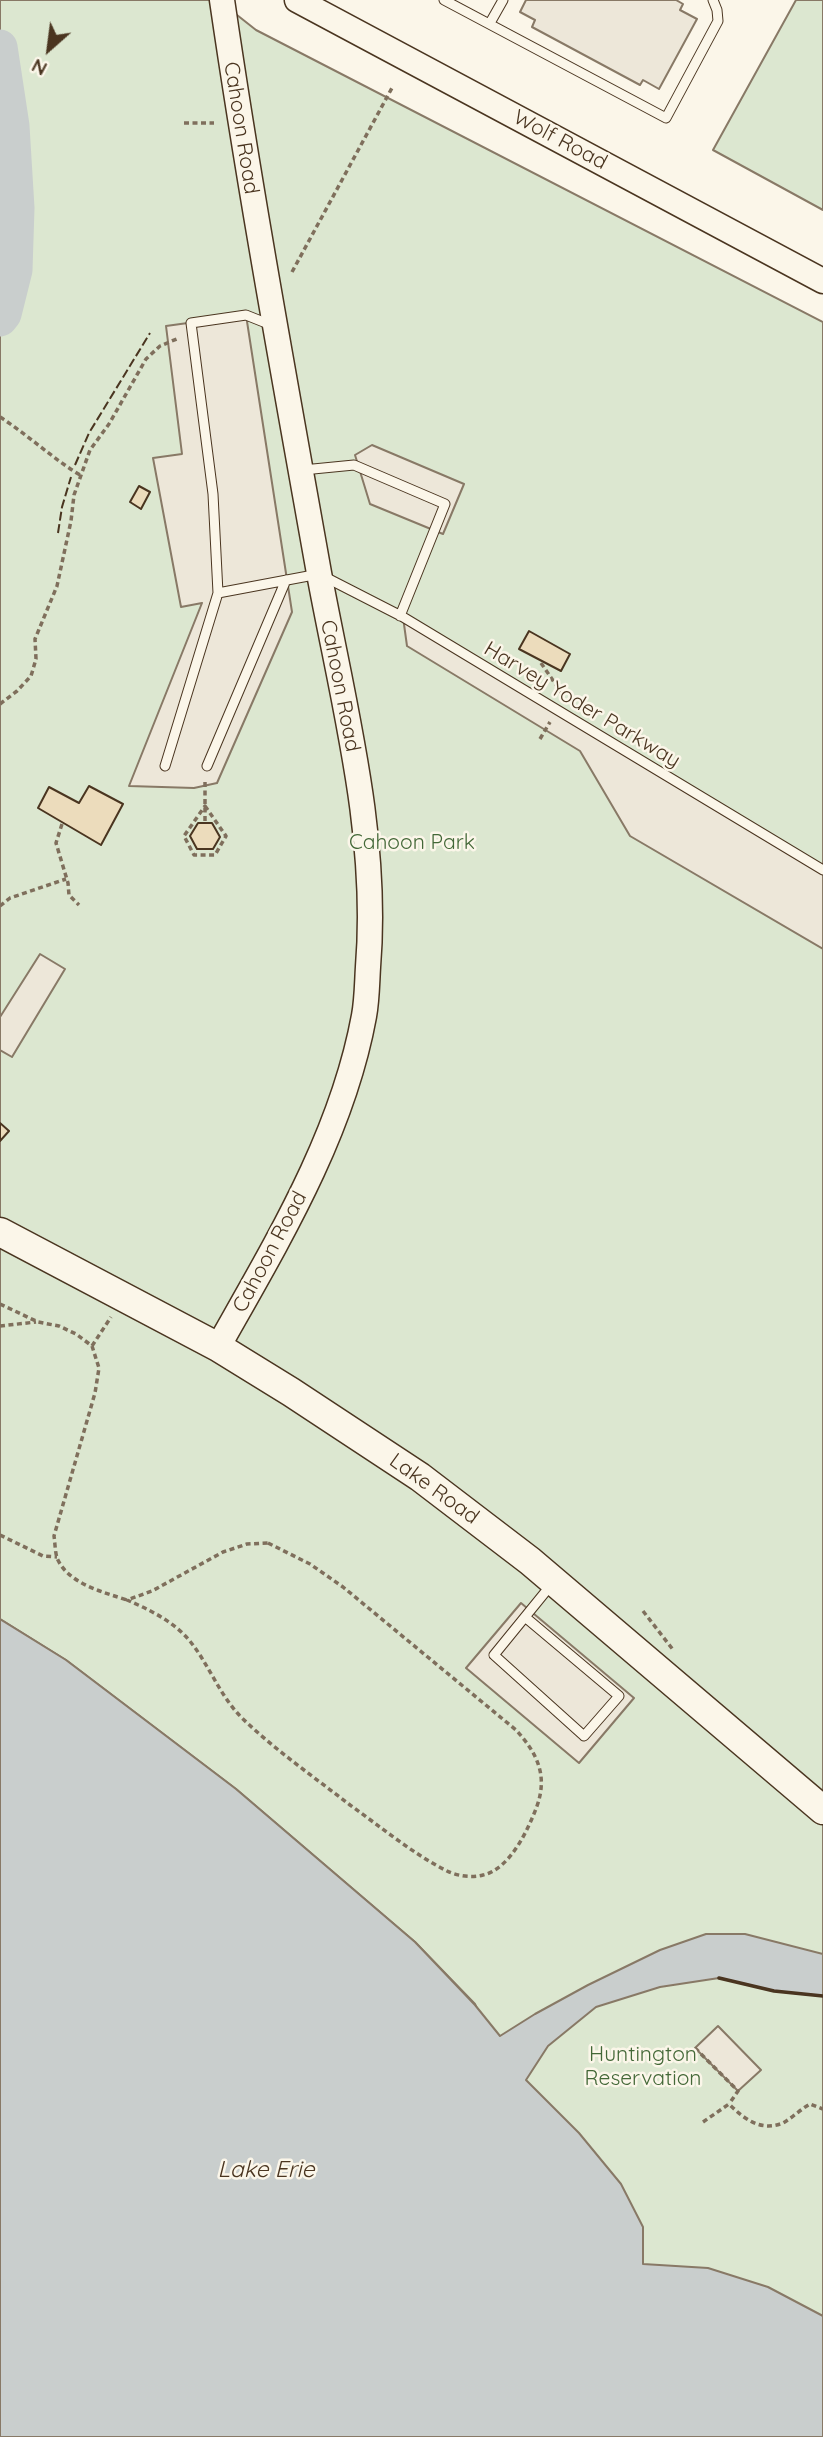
<!DOCTYPE html>
<style>
body{margin:0}
#map{position:relative;width:823px;height:2437px;overflow:hidden;background:#fbf6e9;font-family:Quicksand,sans-serif}
canvas{display:block}
.north{position:absolute;left:14px;top:14px;width:70px;height:70px;-webkit-text-stroke:5px #fbf6e9;paint-order:stroke;rotate:208deg;font-size:19px;font-weight:700;line-height:28px;text-align:center;color:#4a3520}
.north::after{content:'';display:block;margin:auto;width:24px;height:32px;background:#4a3520;clip-path:polygon(50% 0,100% 100%,50% 72%,0 100%)}
</style>
<div id="map">
<canvas width="823" height="2437"></canvas>
<div class="north">N</div>
</div>
<script>
const g = document.querySelector('canvas').getContext('2d');
g.lineJoin = 'round';
function fill(path, color) {
  g.fillStyle = color;
  g.fill(path, 'evenodd');
}
function stroke(path, color, width, dash) {
  g.strokeStyle = color;
  g.lineWidth = width;
  g.lineCap = dash ? 'butt' : 'round';
  g.setLineDash(dash || []);
  g.stroke(path);
}
function write(font, color, halo, rows, align = 'center') {
  g.font = font + ' Quicksand,sans-serif';
  g.lineWidth = 5;
  g.setLineDash([]);
  g.textBaseline = 'middle';
  g.strokeStyle = halo;
  g.fillStyle = color;
  for (const [text, x, y, turn = 0] of rows) {
    g.save();
    g.translate(x, y);
    g.rotate((+turn || 0) * Math.PI / 180);
    g.textAlign = isNaN(turn) ? turn : align;
    if (halo) g.strokeText(text, 0, 0);
    g.fillText(text, 0, 0);
    g.restore();
  }
}
const green = new Path2D(`
 M0,0H218L256,30L823,322V2437L613,2328L475,2004L415,1942L236,1789L66,1660L0,1619Z
 M796,0H823V210L713,150Z`);
const parking = new Path2D(`
 M526,0H676L683,4L680,10L697,19L659,89L643,80L640,85L532,27L535,20L520,12Z
 M246,315L292,612L217,783L194,788L129,786L202,603L181,607L153,458L182,454L166,326Z
 M372,445L464,484L443,534L370,504L355,455Z
 M403,617L823,871V949L630,836L580,751L407,646Z
 M40,954L65,969L12,1057L0,1050V1017Z
 M521,1603L634,1698L579,1763L466,1668Z
 M718,2026L761,2070L738,2091L695,2048Z`);
const water = new Path2D(`
 M0,1619L66,1660L236,1789L415,1942L475,2005L500,2036L535,2014L588,1985L660,1950L706,1934H745L823,1954V1996L774,1991L719,1978L660,1987L596,2007L548,2046L526,2080L579,2133L621,2184L643,2227V2264L708,2268L768,2287L823,2316V2437H0Z`);
const river = new Path2D(`
 M0,47L12,126L17,208L15,270L4,314L0,319`);
const building = new Path2D(`
 M139,486L150,492L141,509L130,502Z
 M529,631L570,654L561,671L519,649Z
 M89,786L123,804L101,845L38,808L49,787L79,803Z
 M198,823H212L220,837L213,849H197L190,836Z
 M0,1123L9,1131L0,1141Z`);
const path = new Path2D(`
 M184,123H214
 M292,272L393,86
 M0,417C28,435 52,458 80,475
 M541,663L565,698
 M0,704L17,691L31,676L36,659L35,639L57,586L71,521L74,495L90,450L109,424L146,359L160,346L179,338
 M540,739L550,722
 M205,806L226,836L215,855H194L184,836Z
 M205,821V779
 M62,824L56,843L68,883L69,895L79,905
 M0,906L10,898L66,879
 M0,1304L38,1322L59,1326L76,1334L92,1346L99,1368L95,1393L54,1536C55,1542 55,1551 57,1558C68,1584 103,1592 127,1600
 M0,1326L36,1322
 M92,1346L111,1317
 M0,1535L43,1556L57,1557
 M268,1543L310,1564L343,1587L516,1730C537,1753 548,1775 537,1806C528,1830 510,1869 483,1875C472,1878 457,1876 447,1871C413,1854 381,1827 350,1805C314,1777 275,1750 242,1718C219,1695 209,1664 189,1640C173,1621 148,1609 127,1600L152,1591L223,1552L247,1544Z
 M643,1611L674,1651
 M695,2048L738,2091L729,2104
 M703,2122L729,2104C744,2119 761,2132 783,2123C792,2118 801,2109 810,2104L823,2109`);
const lane = new Path2D(`
 M444,0L666,118L718,21L717,10L713,0
 M490,23L503,0
 M271,325L246,315L191,323L213,494L218,593L319,574L403,617L823,870
 M303,470L354,465L445,504L400,616
 M165,766L218,593
 M207,766L286,580
 M525,1617L619,1696L584,1736L494,1655L551,1585`);
const secondary = new Path2D(`
 M297,0L823,281
 M218,1347C277,1242 342,1136 364,1016C367,1000 367,983 368,967C379,834 343,703 319,573C285,382 250,192 222,0`);
const primary = new Path2D(`
 M0,1232L218,1347L291,1392L420,1477L530,1561L823,1810`);
const fence = new Path2D(`
 M75,465L89,433L150,333
 M58,533L62,507L71,477`);
const wall = new Path2D(`
 M719,1978L774,1991L823,1996`);
const streetNames = [
 ["Cahoon Road",241,128,81],
 ["Wolf Road",560,140,28],
 ["Cahoon Road",340,686,79],
 ["Harvey Yoder Parkway",582,705,31],
 ["Cahoon Road",270,1252,-62],
 ["Lake Road",434,1489,36]
];
const parkNames = [
 ["Cahoon Park",412,843],
 ["Huntington",643,2055],
 ["Reservation",643,2079]
];
const waterNames = [
 ["Lake Erie",266,2170]
];
fill(green, '#dce7d0');
stroke(green, '#887966', 2);
fill(parking, '#ede7d9');
stroke(parking, '#887966', 2);
fill(water, '#c9cecd');
stroke(water, '#887966', 2);
stroke(river, '#c9cecd', 35);
fill(building, '#ecdcbc');
stroke(building, '#4a3520', 2);
stroke(lane, '#4a3520', 11);
stroke(secondary, '#4a3520', 27);
stroke(primary, '#4a3520', 31);
stroke(path, '#7f6f5c', 3.5, [5, 3.5]);
stroke(lane, '#fbf6e9', 9);
stroke(secondary, '#fbf6e9', 24);
stroke(primary, '#fbf6e9', 28);
stroke(fence, '#4a3520', 2, [9, 3.5]);
stroke(wall, '#4a3520', 3.5);
write('21px', '#4a3520', '#fbf6e9', streetNames);
write('21px', '#436837', '#fbf6e9', parkNames);
write('italic 23px', '#4a3520', '#fbf6e9', waterNames);
</script>
